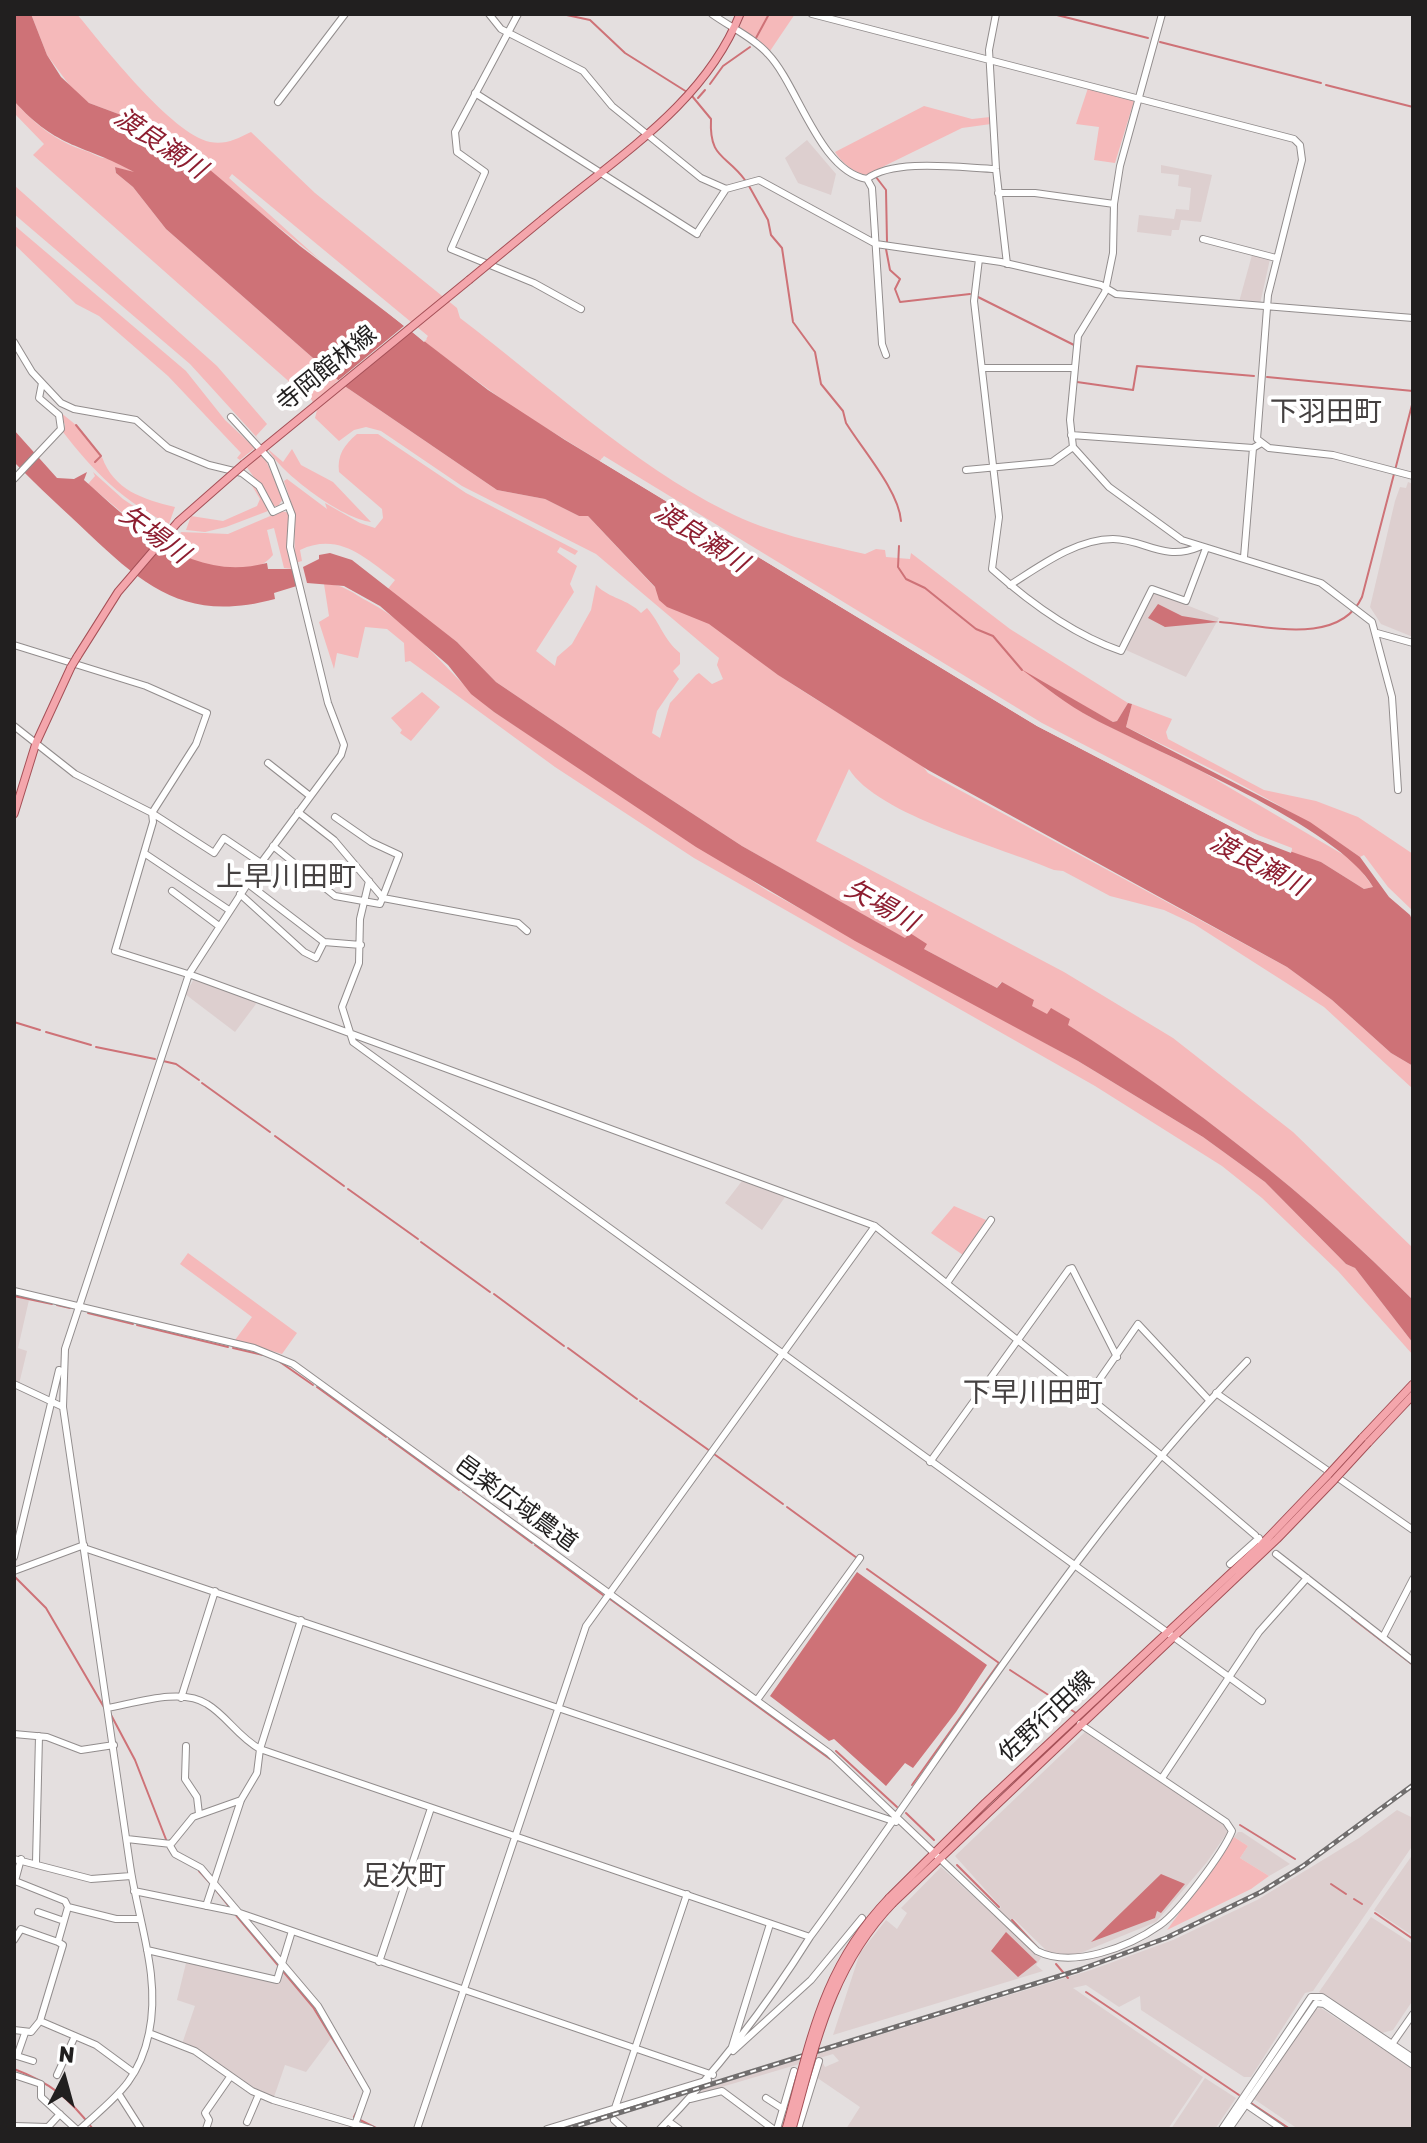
<!DOCTYPE html>
<meta charset="utf-8">
<style>
body{margin:0}
#map{position:relative;width:1427px;height:2143px;overflow:hidden;background:#e4dfdf;font-family:Rubik,sans-serif}
canvas{display:block}
.frame{position:absolute;inset:0;border:16px solid #211f1f;pointer-events:none}
.north{position:absolute;left:24px;top:2039px;width:80px;height:80px;-webkit-text-stroke:6px #fff;paint-order:stroke;rotate:6deg;font-size:22px;font-weight:700;line-height:32px;text-align:center;color:#211f1f}
.north::after{content:'';display:block;margin:auto;width:28px;height:36px;background:#211f1f;clip-path:polygon(50% 0,100% 100%,50% 72%,0 100%)}
</style>
<div id="map">
<canvas width="1427" height="2143"></canvas>
<div class="frame"></div>
<div class="north">N</div>
</div>
<script>
const g = document.querySelector('canvas').getContext('2d');
g.lineJoin = 'round';
function fill(path, color) {
  g.fillStyle = color;
  g.fill(path, 'evenodd');
}
function stroke(path, color, width, dash) {
  g.strokeStyle = color;
  g.lineWidth = width;
  g.lineCap = dash ? 'butt' : 'round';
  g.setLineDash(dash || []);
  g.stroke(path);
}
function write(font, color, halo, rows, align = 'center') {
  g.font = font + ' Rubik,"Noto Sans JP",sans-serif';
  g.lineWidth = 8;
  g.setLineDash([]);
  g.textBaseline = 'middle';
  g.strokeStyle = halo;
  g.fillStyle = color;
  for (const [text, x, y, turn = 0] of rows) {
    g.save();
    g.translate(x, y);
    g.rotate((+turn || 0) * Math.PI / 180);
    g.textAlign = isNaN(turn) ? turn : align;
    if (halo) g.strokeText(text, 0, 0);
    g.fillText(text, 0, 0);
    g.restore();
  }
}
const built = new Path2D(`
 M807,140L836,174L831,195L798,183L785,158Z
 M1161,165L1212,175L1201,222L1181,220L1179,230H1172L1171,236L1137,232L1139,215L1174,219L1176,209L1189,210L1191,188L1178,186L1179,175L1161,173Z
 M1252,255L1270,259L1260,304L1239,302Z
 M1408,482L1413,484V637L1381,624L1370,607L1395,501L1400,487L1406,488Z
 M1154,592L1219,618L1186,677L1126,650Z
 M194,979L254,1000L256,1004L235,1032L185,994Z
 M742,1181L785,1197L762,1230L725,1203Z
 M14,1297L29,1300L18,1348L27,1351L19,1384L14,1381Z
 M1085,1732L1226,1826L1227,1833L1207,1862L1156,1922L1078,1954H1050L1014,1919L1010,1922L998,1910L1001,1907L955,1856Z
 M1397,1810L1413,1818V1845L1313,1991L1305,1993L1251,2077H1244L1141,2010L1140,1996L1119,2007L1086,1985L1073,1988L1203,2077L1168,2129H846L860,2107L816,2077L821,2060L825,2067L839,2061L833,2054L698,2094L704,2089L1091,1970L1173,1940L1257,1900L1359,1838Z
 M1238,1832H1242L1290,1864L1269,1876L1240,1858L1248,1846L1234,1837Z
 M1413,1854V1936L1374,1910Z
 M941,1867L1041,1958L1036,1965L1043,1971L833,2035L860,1953L886,1920L897,1929L907,1913L901,1908Z
 M1371,1917L1413,1944V2000L1393,2030L1382,2033L1319,1992Z
 M186,1963L276,1982L282,1968L315,2007L332,2037L306,2072L285,2065L274,2097L254,2088L182,2044L195,2006L177,2000Z
 M1321,2008L1413,2069V2129H1298L1254,2099L1311,2010Z
 M1205,2078L1236,2098L1215,2129H1171Z`);
const green = new Path2D(`
 M31,14H77C103,46 172,134 210,142C225,145 237,139 251,132L315,193L457,308L460,318C543,381 633,465 726,511C769,533 818,543 865,554L876,549L885,550L886,557L910,559L911,553L1010,629L1128,703L1117,721L1113,722L1032,677L1090,717L1203,772L1354,861L1373,887L1364,889L1321,862L1291,853L1292,848L1258,835L1042,723L604,456L600,461L515,409L424,342L428,336L232,174L229,178L321,261L153,127L89,103L73,90L47,55Z
 M744,14H795L770,51L739,29Z
 M1088,88L1134,101L1115,163L1094,160L1099,127L1076,124Z
 M14,101C36,125 55,141 86,151C95,154 99,159 109,158L140,175L115,167L116,173L133,187L166,229L346,387L497,490L545,499L579,516H588L677,611C716,617 748,654 780,676C824,706 871,732 917,759L928,773L1287,967L1332,1000L1391,1053L1413,1066V1089L1324,1007L1194,924L1164,910L1110,896L1063,871L1054,870C1003,848 877,815 849,769L816,841L1064,972L1173,1038L1293,1132L1413,1248V1300C1310,1196 1192,1103 1067,1025L1070,1019L1052,1009L1047,1015L1031,1006L1034,1001L1001,982L997,988L924,949L909,933L906,939L742,846L638,778L496,682L457,642L387,590L395,580C364,557 339,532 300,550L302,561L295,563L294,512L284,481L287,479L327,509L325,503L360,523L375,528L383,518L382,509L339,472C337,455 344,445 357,434H378L466,493L578,551L575,555L560,547L557,552L577,566L570,584L574,592L536,651L555,666L557,657L572,644L591,610L596,585C610,599 628,599 641,613L647,608C661,624 663,639 680,653V664L673,671L679,679L657,711L652,733L660,738L670,703L696,675L699,673L712,684L723,679L717,665L719,658L596,554L462,486L381,431L366,427L354,430L339,441L315,418L317,410L310,397V384L302,378L294,386L33,155L44,144L14,113Z
 M924,106L972,119L990,117L991,124L962,128L866,175C854,173 841,162 835,152Z
 M14,185L217,366L267,424L256,436L261,442L190,364L14,214Z
 M14,225L186,371L225,420L255,448L240,460L237,458L241,453L168,376L99,316L76,304L14,244Z
 M60,412L76,425L100,455L95,462L102,457C114,490 142,499 175,507L169,524C125,503 92,470 63,432L65,425Z
 M268,449L283,462L292,449L301,465L333,482L371,522C343,519 281,474 268,449Z
 M258,456H264L283,499L278,506H274L246,466Z
 M93,472L123,499L157,522L151,537L88,484L95,476Z
 M238,474L259,489L268,511L226,527L205,532L186,530L191,516L223,521L257,506L260,499L251,484Z
 M282,511L289,513L293,569L284,568L274,528L267,530L273,555C250,584 199,565 172,552L181,532L228,534Z
 M324,584C344,584 352,593 369,602C420,629 450,677 494,712L768,891L1078,1061L1203,1137L1265,1182L1346,1264L1355,1268L1413,1343V1355L1338,1271L1262,1198L1222,1166L1095,1086L694,858L555,767L410,661L405,662L404,643L387,629L365,627L358,658L337,653L334,669L319,622L329,616Z
 M422,692L440,707L411,741L400,733L402,730L391,718Z
 M1132,704L1172,719L1166,732L1168,739L1264,790L1316,801L1358,817L1413,854V911L1388,887L1364,855L1360,857C1287,805 1207,766 1126,727Z
 M954,1206L986,1220L963,1255L931,1233Z
 M188,1253L297,1333L282,1354L235,1340L252,1317L180,1264Z
 M1234,1837L1248,1846L1240,1858L1269,1876L1251,1889L1167,1930Z`);
const water = new Path2D(`
 M14,14H31L47,55L61,77L89,103L164,131L300,246L488,390L565,440L1037,726L1255,839L1321,862L1364,889L1373,887C1340,827 1158,753 1092,718C1067,705 1044,686 1021,669L1113,722L1117,721L1128,703L1132,704L1126,727L1310,822L1360,857L1389,897L1410,915L1413,922V1066L1391,1053L1332,1000L1287,967L928,770L778,675L709,624L667,607L659,600L655,587L588,516H579L545,499L497,490L346,387L166,229L133,187L116,173L115,167L134,172C84,144 58,150 14,101Z
 M14,430L57,478L74,479L87,472L84,480C137,527 190,583 267,563L268,569H292L300,585L274,593L275,599C189,622 148,590 89,534C65,511 38,487 14,462Z
 M330,553L352,560L457,642L496,682L638,778L742,846L905,938L910,933L927,944L924,949L997,988L1002,982L1034,1000L1032,1006L1047,1014L1051,1008L1070,1019L1068,1025C1192,1103 1310,1196 1413,1300V1343L1355,1268L1346,1264L1265,1182L1203,1137L1078,1061L855,941L696,847L494,712L471,694L448,665L380,606L344,586L307,583L303,567L319,559V555Z
 M1158,604L1182,616L1219,622L1165,627L1148,618Z
 M857,1572L987,1665L956,1712L913,1768L905,1763L886,1786L834,1739L829,1741L770,1696Z
 M1161,1874L1185,1884L1161,1913L1157,1911L1155,1918L1091,1942Z
 M1006,1932L1037,1962L1018,1977L991,1951Z`);
const pier = new Path2D(`
 M310,249L327,258L427,339L424,342L411,331L341,388L335,383L404,326Z
 M602,458L1039,723L1256,835L1292,849L1291,853L1255,839L1037,726L600,461Z`);
const stream = new Path2D(`
 M562,14L590,20L625,53L687,92
 M1053,14L1148,38
 M756,38L769,14
 M1160,42L1321,83
 M710,84L723,66L750,47
 M1326,85L1413,107
 M692,96L711,119C709,159 726,154 745,180
 M698,98L705,90
 M876,177L886,190L887,242
 M749,186L768,220L771,235L782,248L793,322L815,352L821,384L843,411L846,423C862,449 899,491 901,521
 M886,249L890,270L900,279L895,289L900,302L970,294
 M978,297L1074,345
 M1267,377L1413,391
 M1077,382L1133,390L1137,366L1254,376
 M76,425L101,456L95,462
 M899,546L898,567L906,579L925,588L976,629L993,636L1022,670
 M1220,622C1263,625 1339,647 1362,597L1413,401
 M14,1022L40,1030
 M46,1032L91,1045
 M96,1047L155,1059
 M163,1061L176,1064L199,1080
 M202,1083L270,1132
 M275,1136L344,1186
 M348,1189L418,1239
 M421,1242L490,1292
 M494,1294L564,1346
 M14,1296L52,1304
 M57,1305L70,1308
 M88,1313L133,1324
 M137,1325L228,1347
 M233,1348L263,1355
 M568,1348L637,1399
 M280,1362L313,1385
 M317,1387L386,1437
 M640,1401L710,1451
 M389,1439L459,1490
 M714,1454L783,1504
 M463,1492L532,1543
 M787,1507L857,1558
 M535,1545L603,1595
 M867,1569L999,1663L912,1785
 M14,1576L46,1608L105,1709
 M610,1599L830,1759
 M1352,1618L1413,1665
 M1010,1670L1076,1713
 M110,1713L135,1760L167,1842
 M836,1751L897,1807
 M906,1813L934,1840
 M1240,1825L1295,1859
 M957,1865L999,1907
 M199,1871L211,1884
 M1331,1884L1346,1894
 M215,1889L231,1909
 M1354,1899L1362,1904
 M1375,1913L1413,1939
 M235,1914L313,2007L357,2079
 M1012,1920L1036,1946
 M1056,1964L1068,1978
 M1086,1992L1239,2095
 M14,2069C51,2083 69,2098 93,2129
 M1251,2103L1290,2129
 M356,2113L354,2117L378,2129`);
const minor = new Path2D(`
 M489,14L501,29L583,71L612,106L701,178L726,189L759,180L876,244L1001,262L1101,285L1116,294L1413,318
 M518,14L455,132L457,152L485,172L451,249L534,283L581,309
 M712,14C730,27 754,38 768,54C798,85 819,171 867,179C894,158 962,168 996,169
 M812,14L1294,139L1300,145L1302,160L1268,295L1257,439L1269,448L1333,455L1413,476
 M996,14L989,50L996,169L1007,264
 M1162,14L1120,166L1114,204L1113,253L1105,292L1078,336L1070,420L1073,447L1109,487L1182,540L1321,583L1372,622L1392,697L1398,790
 M475,93L697,234
 M278,102L345,14
 M867,179L872,188L882,344L886,355
 M998,193H1035L1114,204
 M697,233L726,189
 M1203,239L1276,258
 M979,259L974,301L999,517L992,569C1029,602 1074,635 1121,651L1152,589L1186,601L1206,548
 M14,342L32,372L61,403L74,409L136,420L168,448L209,465L242,473L259,486L273,512L288,505
 M983,368H1075
 M1071,435L1253,448L1260,444
 M966,470L1052,462L1073,447
 M14,479L61,429L59,415L39,398L42,383
 M1244,557L1253,448
 M1010,585C1040,566 1076,539 1113,539C1144,539 1163,562 1199,547
 M1377,633L1413,643
 M14,645L146,686L207,713L196,744L152,813L214,853L224,838L261,863
 M14,726L75,774L152,813L153,822L115,951L194,976L875,1226L1161,1455L1255,1535
 M268,763L310,796
 M298,812L334,840L383,898L518,923L527,931
 M273,846L335,896L380,904L399,855L371,842L335,817
 M144,853L229,910
 M369,881L360,919L359,963L342,1007L353,1042L1262,1701
 M247,883L324,942L361,945
 M172,891L219,926
 M240,894L304,952L316,958L324,942
 M947,1283L991,1220
 M14,1291L254,1348L293,1364L829,1753L1037,1951C1073,1969 1129,1947 1160,1925C1179,1912 1223,1853 1232,1831L1226,1822L1080,1724
 M14,1384L63,1407
 M1216,1393L1413,1530
 M1088,1396L1138,1324L1209,1400
 M930,1462L1069,1269L1072,1268L1117,1357
 M84,1548L896,1822
 M1276,1554L1413,1661
 M14,1557L59,1370
 M1230,1564L1259,1538L1262,1544
 M14,1571L84,1545
 M1383,1637L1413,1579
 M181,1698L215,1591
 M757,1700L860,1558
 M108,1708C135,1703 182,1687 207,1704C227,1716 238,1737 260,1749L810,1937
 M14,1734L47,1737L81,1750L114,1745
 M186,1746L185,1779L197,1797L199,1814
 M1162,1778L1259,1632L1307,1578
 M127,1839L171,1844L193,1817L241,1800
 M169,1844L175,1854L201,1868L318,2006L367,2091L356,2122
 M14,1859L91,1879L131,1876
 M36,1862L39,1736
 M134,1891L237,1912L713,2075
 M206,1906L241,1800L257,1773L260,1749L301,1620
 M68,1907L116,1919H140
 M38,1912L64,1921
 M14,1940L21,1929L58,1942L68,1907L65,1901L15,1881L21,1859
 M147,1950L277,1980L292,1931
 M379,1962L431,1808
 M40,2021L63,1945L58,1942
 M14,2030L31,2032L40,2021L96,2045L134,2073
 M25,2033L17,2056L33,2061
 M149,2033L195,2051L252,2091L273,2100L371,2129
 M1390,2047L1413,2014
 M731,2050L770,1924
 M733,2051L811,1980L862,1918
 M14,2075L41,2084V2097L76,2129
 M57,2075L75,2036
 M120,2096L141,2129
 M766,2098L783,2109
 M690,2099L722,2091L773,2129
 M1244,2103L1282,2129
 M615,2108L687,1894
 M614,2120L624,2129
 M668,2121L679,2129
 M247,2122L259,2094
 M14,2126L48,2127L60,2114
 M80,2129C114,2098 139,2082 149,2033C161,1976 138,1921 130,1865C108,1712 85,1560 63,1407L65,1349L189,974L261,863L341,755L344,745L328,703L290,547L292,515L271,461L231,417
 M206,2129L209,2120L205,2113L230,2077
 M417,2129L586,1626L875,1226
 M547,2129L708,2080
 M660,2129C718,2070 766,2007 810,1937C953,1743 1079,1534 1247,1361
 M777,2129L794,2071
 M798,2129L819,2061
 M1222,2129L1311,1997H1322L1413,2058
 M1229,2129L1316,2003L1324,2004L1413,2065`);
const major = new Path2D(`
 M543,219C615,158 704,105 740,14
 M244,464L469,280
 M77,657L118,592L178,522
 M14,814L36,743L71,667
 M1362,1438L1413,1384
 M1368,1443L1413,1395
 M889,1898L985,1803L1262,1544L1328,1475
 M893,1903L1277,1539L1334,1480`);
const rail = new Path2D(`
 M567,2129L1079,1970L1166,1938L1261,1892L1303,1866L1413,1785`);
const majorBridge = new Path2D(`
 M469,280L543,219
 M178,522L244,464
 M71,667L77,657
 M1328,1475L1362,1438
 M1334,1480L1368,1443
 M786,2129C811,2040 822,1968 889,1898
 M792,2129C816,2044 830,1969 893,1903`);
const streetNames = [
 ["寺岡館林線",327,369,-39],
 ["邑楽広域農道",516,1504,36],
 ["佐野行田線",1047,1717,-43]
];
const waterNames = [
 ["渡良瀬川",160,144,34],
 ["矢場川",154,535,36],
 ["渡良瀬川",701,538,33],
 ["渡良瀬川",1258,865,28],
 ["矢場川",881,906,29]
];
const quarterNames = [
 ["下羽田町",1326,413],
 ["上早川田町",286,878],
 ["下早川田町",1033,1394],
 ["足次町",404,1877]
];
fill(built, '#ddcfcf');
fill(green, '#f5b9ba');
fill(water, '#ce7277');
fill(pier, '#e4dfdf');
stroke(stream, '#ce7277', 2);
stroke(minor, '#928d8d', 8);
stroke(major, '#a55057', 9);
stroke(minor, '#fff', 6);
stroke(major, '#f4a6ac', 7);
stroke(rail, '#716e6e', 5);
stroke(rail, '#fff', 2, [6]);
stroke(majorBridge, '#a55057', 9, []);
stroke(majorBridge, '#f4a6ac', 7);
write('24px', '#211f1f', '#fff', streetNames);
write('italic 26px', '#8d1e30', '#fff', waterNames);
write('28px', '#454141', '#fff', quarterNames);
</script>
